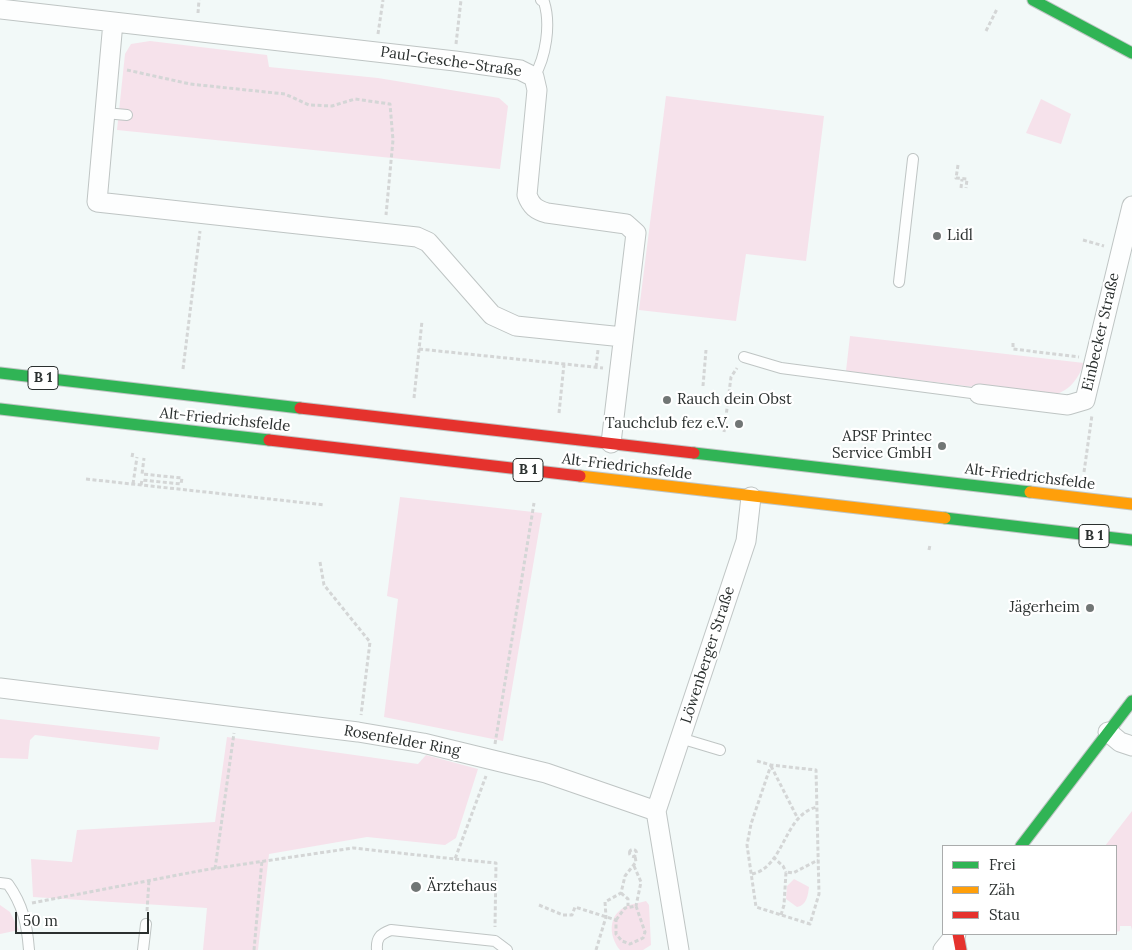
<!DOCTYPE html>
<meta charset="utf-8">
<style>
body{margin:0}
#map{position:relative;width:1132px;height:950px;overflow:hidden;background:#f2f9f8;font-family:Lora,serif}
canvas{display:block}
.legend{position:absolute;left:942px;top:845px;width:175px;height:90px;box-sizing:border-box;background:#fff;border:1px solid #aaacac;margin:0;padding:6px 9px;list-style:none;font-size:15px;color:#2b302f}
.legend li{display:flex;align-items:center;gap:10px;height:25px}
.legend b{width:25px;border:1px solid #aaacac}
.scale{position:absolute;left:15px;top:912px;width:134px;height:22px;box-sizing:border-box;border:2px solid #2b302f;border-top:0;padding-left:6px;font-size:15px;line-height:18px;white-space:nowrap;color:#2b302f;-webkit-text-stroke:4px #fff;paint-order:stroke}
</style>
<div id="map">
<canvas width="1132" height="950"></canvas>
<ul class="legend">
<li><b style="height:6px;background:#30b455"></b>Frei</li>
<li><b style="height:6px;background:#ff9f0a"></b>Zäh</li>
<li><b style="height:6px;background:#e5322d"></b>Stau</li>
</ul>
<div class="scale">50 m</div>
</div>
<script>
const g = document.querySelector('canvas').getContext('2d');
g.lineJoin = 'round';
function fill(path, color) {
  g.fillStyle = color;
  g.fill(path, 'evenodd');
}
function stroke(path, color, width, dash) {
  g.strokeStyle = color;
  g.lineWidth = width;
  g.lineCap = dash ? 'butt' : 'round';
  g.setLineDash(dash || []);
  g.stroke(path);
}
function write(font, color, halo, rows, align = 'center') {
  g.font = font + ' Lora,serif';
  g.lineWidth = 4.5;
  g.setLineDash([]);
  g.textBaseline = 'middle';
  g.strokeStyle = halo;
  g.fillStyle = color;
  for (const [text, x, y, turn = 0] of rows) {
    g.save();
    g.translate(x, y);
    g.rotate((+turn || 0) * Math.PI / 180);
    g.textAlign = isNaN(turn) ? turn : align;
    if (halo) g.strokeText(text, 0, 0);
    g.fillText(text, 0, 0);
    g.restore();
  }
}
const green = new Path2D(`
 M150,41L267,55L269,67L378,78L499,98L508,106L500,169L117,130L125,54L131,44Z
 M666,96L824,116L806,261L746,254L736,321L639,310Z
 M1041,99L1071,114L1061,144L1026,133Z
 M850,336L1084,363C1077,382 1067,394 1046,396L846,371Z
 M400,497L542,513L503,741L384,717L398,599L387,596Z
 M0,719L160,737L158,750L35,735L30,740L28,759L0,758Z
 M227,737L418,764L426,755L478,769L456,838L445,845L367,837L269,854L258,950H203L207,908L33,897L31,859L72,862L77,830L215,822Z
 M1132,811V930L1131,926H1120V931L1116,932V846H1105Z
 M794,879L809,887C808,895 807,905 797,907L786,899L787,886Z
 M646,901L649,905L651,945L643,950H620C610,938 607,918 623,908C629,904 639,903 646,901Z
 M0,905L10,912L19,930L0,934Z`);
const path = new Path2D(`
 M198,13L199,0
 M986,31L997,9
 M378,34L383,0
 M456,44L461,0
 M127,70L190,84L285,94L309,105L332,106L355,99L390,104L393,140L386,215
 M958,165L956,178L967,179L966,188
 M961,188L962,179
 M1083,240L1104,246
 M1013,343V349L1079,357
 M419,349L603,368
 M596,367L598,350
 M183,369L200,231
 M703,386L706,350
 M414,398L422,321
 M559,413L564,364
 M724,432L731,377L737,368
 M132,457L133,452
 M1084,472L1092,415
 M86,479L325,505
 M133,484L137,457
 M141,485L142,480L181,484L182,478L142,474L144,458
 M929,550L930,545
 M320,562L324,585L370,642L361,715
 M495,744L534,503
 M757,761L771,765L816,770L819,894L810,924L756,907L747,845L751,824L771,765
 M771,766L797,817
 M629.5 853a3.5 3.5 0 1 1 7 0a3.5 3.5 0 1 1-7 0Z
 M773,857L783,866L786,872
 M455,859L496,863L495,927
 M634,866L641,882L636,906
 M215,869L234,733
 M752,874C785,867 783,815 817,807
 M621,893L628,899V906
 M32,903L204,870L353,848L455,859L486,776
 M539,905L563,915H572L575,907L616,920V934L622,941L630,944L643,938L645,932L636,906L625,908L616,920
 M147,911L149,880
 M781,915L784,905L786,872L793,873L818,860
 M254,950L262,860
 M596,950L606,917L605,902L621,893L625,876L636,862L635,856`);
const lane = new Path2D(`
 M534,77C546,57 551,24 544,2L541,0
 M105,113L127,115
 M899,282L913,159
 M744,357L781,368L979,394
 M680,738L720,750
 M0,883L8,884C23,905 27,924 29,950
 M143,950L146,924
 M377,950C376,938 380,934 391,930L495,941L507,950`);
const street = new Path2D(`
 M0,9L455,61L520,70L534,77L537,90L527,195C531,206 536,210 547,213L626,224L636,233L611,443
 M113,22L97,202L417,237L428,242L492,315L516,326L623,337
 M979,394L1068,405L1085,400L1132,206
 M0,688L358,732L423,743L546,773L656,811
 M1108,732L1120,742L1132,746
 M679,950L656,811L746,541L751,497
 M943,950L956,934`);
const fast = new Path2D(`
 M1033,0L1132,53
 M0,373L300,408
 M0,409L269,440
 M694,453L1030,492
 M945,518L1132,540
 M1021,846L1132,701`);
const slow = new Path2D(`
 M580,476L945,518
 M1030,492L1132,504`);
const jam = new Path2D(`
 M300,408L694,453
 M269,440L580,476
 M958,934L961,950`);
const markers = [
 [937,236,5,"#717675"],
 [667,400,5,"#717675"],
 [739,424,5,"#717675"],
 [942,446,5,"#717675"],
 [1090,608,5,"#717675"],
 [416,887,6,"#717675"]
];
const shields = [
 [43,378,30],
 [528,470,30],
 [1094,536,30]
];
const shieldNames = [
 ["B 1",43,378],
 ["B 1",528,470],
 ["B 1",1094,536]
];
const streetNames = [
 ["Paul-Gesche-Straße",451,62,8],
 ["Einbecker Straße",1101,332,-77],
 ["Alt-Friedrichsfelde",225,420,6],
 ["Alt-Friedrichsfelde",627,467,7],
 ["Alt-Friedrichsfelde",1030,477,7],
 ["Löwenberger Straße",708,655,-72],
 ["Rosenfelder Ring",402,741,10]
];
const poiNames = [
 ["Lidl",947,236],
 ["Rauch dein Obst",677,400],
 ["Tauchclub fez e.V.",729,424,"right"],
 ["APSF Printec",932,437,"right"],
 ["Service GmbH",932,454,"right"],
 ["Jägerheim",1080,608,"right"],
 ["Ärztehaus",427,887]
];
fill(green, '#f6e2eb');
stroke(lane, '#bfc5c4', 12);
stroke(street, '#bfc5c4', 21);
stroke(fast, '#bfc5c4', 13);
stroke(slow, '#bfc5c4', 13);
stroke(jam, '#bfc5c4', 13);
stroke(path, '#d4d6d6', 3, [4, 2.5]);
stroke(lane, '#fdfefe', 10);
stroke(street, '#fdfefe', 19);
stroke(fast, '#30b455', 11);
stroke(slow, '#ff9f0a', 11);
stroke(jam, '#e5322d', 11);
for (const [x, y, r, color] of markers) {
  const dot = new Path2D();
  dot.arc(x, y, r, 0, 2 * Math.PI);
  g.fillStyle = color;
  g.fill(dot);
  stroke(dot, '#fff', 2);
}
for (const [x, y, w] of shields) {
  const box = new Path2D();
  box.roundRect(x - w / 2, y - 11.5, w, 23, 4);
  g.fillStyle = '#fff';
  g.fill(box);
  stroke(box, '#2b302f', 1);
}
write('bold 14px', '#2b302f', null, shieldNames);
write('15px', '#2b302f', '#fff', streetNames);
write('15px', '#2b302f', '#fff', poiNames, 'left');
</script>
